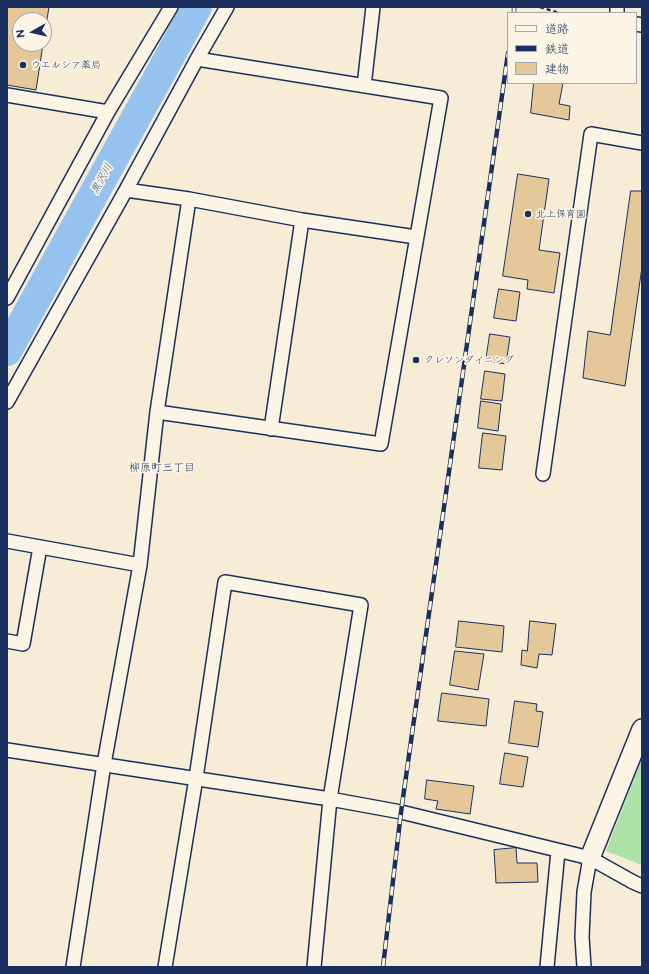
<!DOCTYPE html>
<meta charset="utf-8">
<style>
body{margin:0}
#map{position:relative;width:649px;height:974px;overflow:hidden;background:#f7ecd6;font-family:"Balsamiq Sans","Klee One",sans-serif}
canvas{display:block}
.frame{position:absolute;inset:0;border:8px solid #1b2f5e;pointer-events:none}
.legend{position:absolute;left:507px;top:12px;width:130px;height:72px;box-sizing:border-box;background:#fcf5e5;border:1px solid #a2a6af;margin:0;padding:5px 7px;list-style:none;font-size:12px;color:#1b2f5e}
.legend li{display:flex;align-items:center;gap:8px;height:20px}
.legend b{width:20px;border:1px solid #a2a6af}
.north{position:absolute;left:12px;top:12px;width:40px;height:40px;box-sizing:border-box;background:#fcf5e5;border:1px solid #a2a6af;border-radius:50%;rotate:262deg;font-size:11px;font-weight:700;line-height:16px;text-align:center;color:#1b2f5e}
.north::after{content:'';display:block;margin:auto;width:14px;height:18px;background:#1b2f5e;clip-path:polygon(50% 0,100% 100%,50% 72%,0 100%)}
</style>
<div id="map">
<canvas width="649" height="974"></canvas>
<div class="frame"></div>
<ul class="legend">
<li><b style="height:5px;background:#fcf5e5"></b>道路</li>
<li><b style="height:5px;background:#1b2f5e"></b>鉄道</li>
<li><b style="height:11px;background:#e5c899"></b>建物</li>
</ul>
<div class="north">N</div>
</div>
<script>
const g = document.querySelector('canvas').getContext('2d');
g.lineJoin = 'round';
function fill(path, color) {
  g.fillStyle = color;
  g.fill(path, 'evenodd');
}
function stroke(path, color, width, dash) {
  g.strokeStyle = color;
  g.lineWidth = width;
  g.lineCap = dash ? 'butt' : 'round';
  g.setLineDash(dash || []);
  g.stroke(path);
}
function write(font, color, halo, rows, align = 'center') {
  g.font = font + ' "Balsamiq Sans","Klee One",sans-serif';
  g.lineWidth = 3.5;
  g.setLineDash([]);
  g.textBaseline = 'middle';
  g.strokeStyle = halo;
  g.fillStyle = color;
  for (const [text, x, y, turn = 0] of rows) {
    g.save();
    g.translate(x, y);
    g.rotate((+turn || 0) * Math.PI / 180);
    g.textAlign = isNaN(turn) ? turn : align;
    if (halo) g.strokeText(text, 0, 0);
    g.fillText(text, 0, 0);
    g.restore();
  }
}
const green = new Path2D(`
 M642,759V865L606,851Z`);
const river = new Path2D(`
 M7,351L197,7`);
const building = new Path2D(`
 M7,7H49L44,37V20H20V44H43L36,90L7,85Z
 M534,83H563L559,104L570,106L569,120L531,113Z
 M518,174L549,179L539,250L560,253L554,293L527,289L528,280L503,276Z
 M631,191H642V267L625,386L583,378L588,331L610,335Z
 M499,289L520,292L516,321L494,318Z
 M490,334L510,337L506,364L486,361Z
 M485,371L505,374L502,401L481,399Z
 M481,401L501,404L498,431L478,428Z
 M483,433L506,436L502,470L479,468Z
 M459,621L504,626L502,652L456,647Z
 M530,621L556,624L552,655L539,654L537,668L521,665L522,650L527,651Z
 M455,651L484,654L478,690L450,685Z
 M442,693L489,699L486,726L438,721Z
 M515,701L537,704L536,711L543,712L538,747L509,743Z
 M505,753L528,757L523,787L500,784Z
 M427,780L474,786L470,814L436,809L438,801L425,799Z
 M516,848L517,863H537L538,882L496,883L494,850Z`);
const path = new Path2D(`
 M540,7L559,13`);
const street = new Path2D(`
 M617,13V7
 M636,24L642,25
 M364,86L373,7
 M7,95L108,112
 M126,190L189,199L302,220L416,237
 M7,298L108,112L171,7
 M7,402L126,190L197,59L227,7
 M157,412L381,444L441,98L197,59
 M271,429L302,220
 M543,474L591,134L642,143
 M7,541L140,565
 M7,641L23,644L40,547
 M7,750L330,799L401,812L590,858L633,882L642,886
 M73,967L104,764L140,565L157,412L189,199
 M165,967L196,778L225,582L361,605L330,799L314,967
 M547,967L558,851
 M584,967L582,937L584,892L590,858`);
const secondary = new Path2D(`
 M590,858L642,729`);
const rail = new Path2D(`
 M514,13V7
 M383,967L401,812L508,53`);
const markers = [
 [23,65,4,"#1b2f5e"],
 [528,214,4,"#1b2f5e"],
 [416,360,4,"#1b2f5e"]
];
const poiNames = [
 ["ウエルシア薬局",31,65],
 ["北上保育園",536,214],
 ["クレソンダイニング",424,360]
];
const waterNames = [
 ["黒沢川",102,179,-61]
];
const neighbourhoodNames = [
 ["柳原町三丁目",162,468]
];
fill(green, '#ace2a5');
stroke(river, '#95c2ef', 30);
fill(building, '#e5c899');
stroke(building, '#1b2f5e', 1);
stroke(street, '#1b2f5e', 16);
stroke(secondary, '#1b2f5e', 22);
stroke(path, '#1b2f5e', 2.5, [4, 3]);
stroke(street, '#fcf5e5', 13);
stroke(secondary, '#fcf5e5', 19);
stroke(rail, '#1b2f5e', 4.5);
stroke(rail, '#fcf5e5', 3, [9]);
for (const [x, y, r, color] of markers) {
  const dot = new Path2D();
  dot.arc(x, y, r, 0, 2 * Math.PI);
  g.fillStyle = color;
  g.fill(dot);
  stroke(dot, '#fcf5e5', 1.5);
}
write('10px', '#1b2f5e', '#fcf5e5', poiNames, 'left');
write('italic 11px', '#3a5482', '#fcf5e5', waterNames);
write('11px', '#1b2f5e', '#fcf5e5', neighbourhoodNames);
</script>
